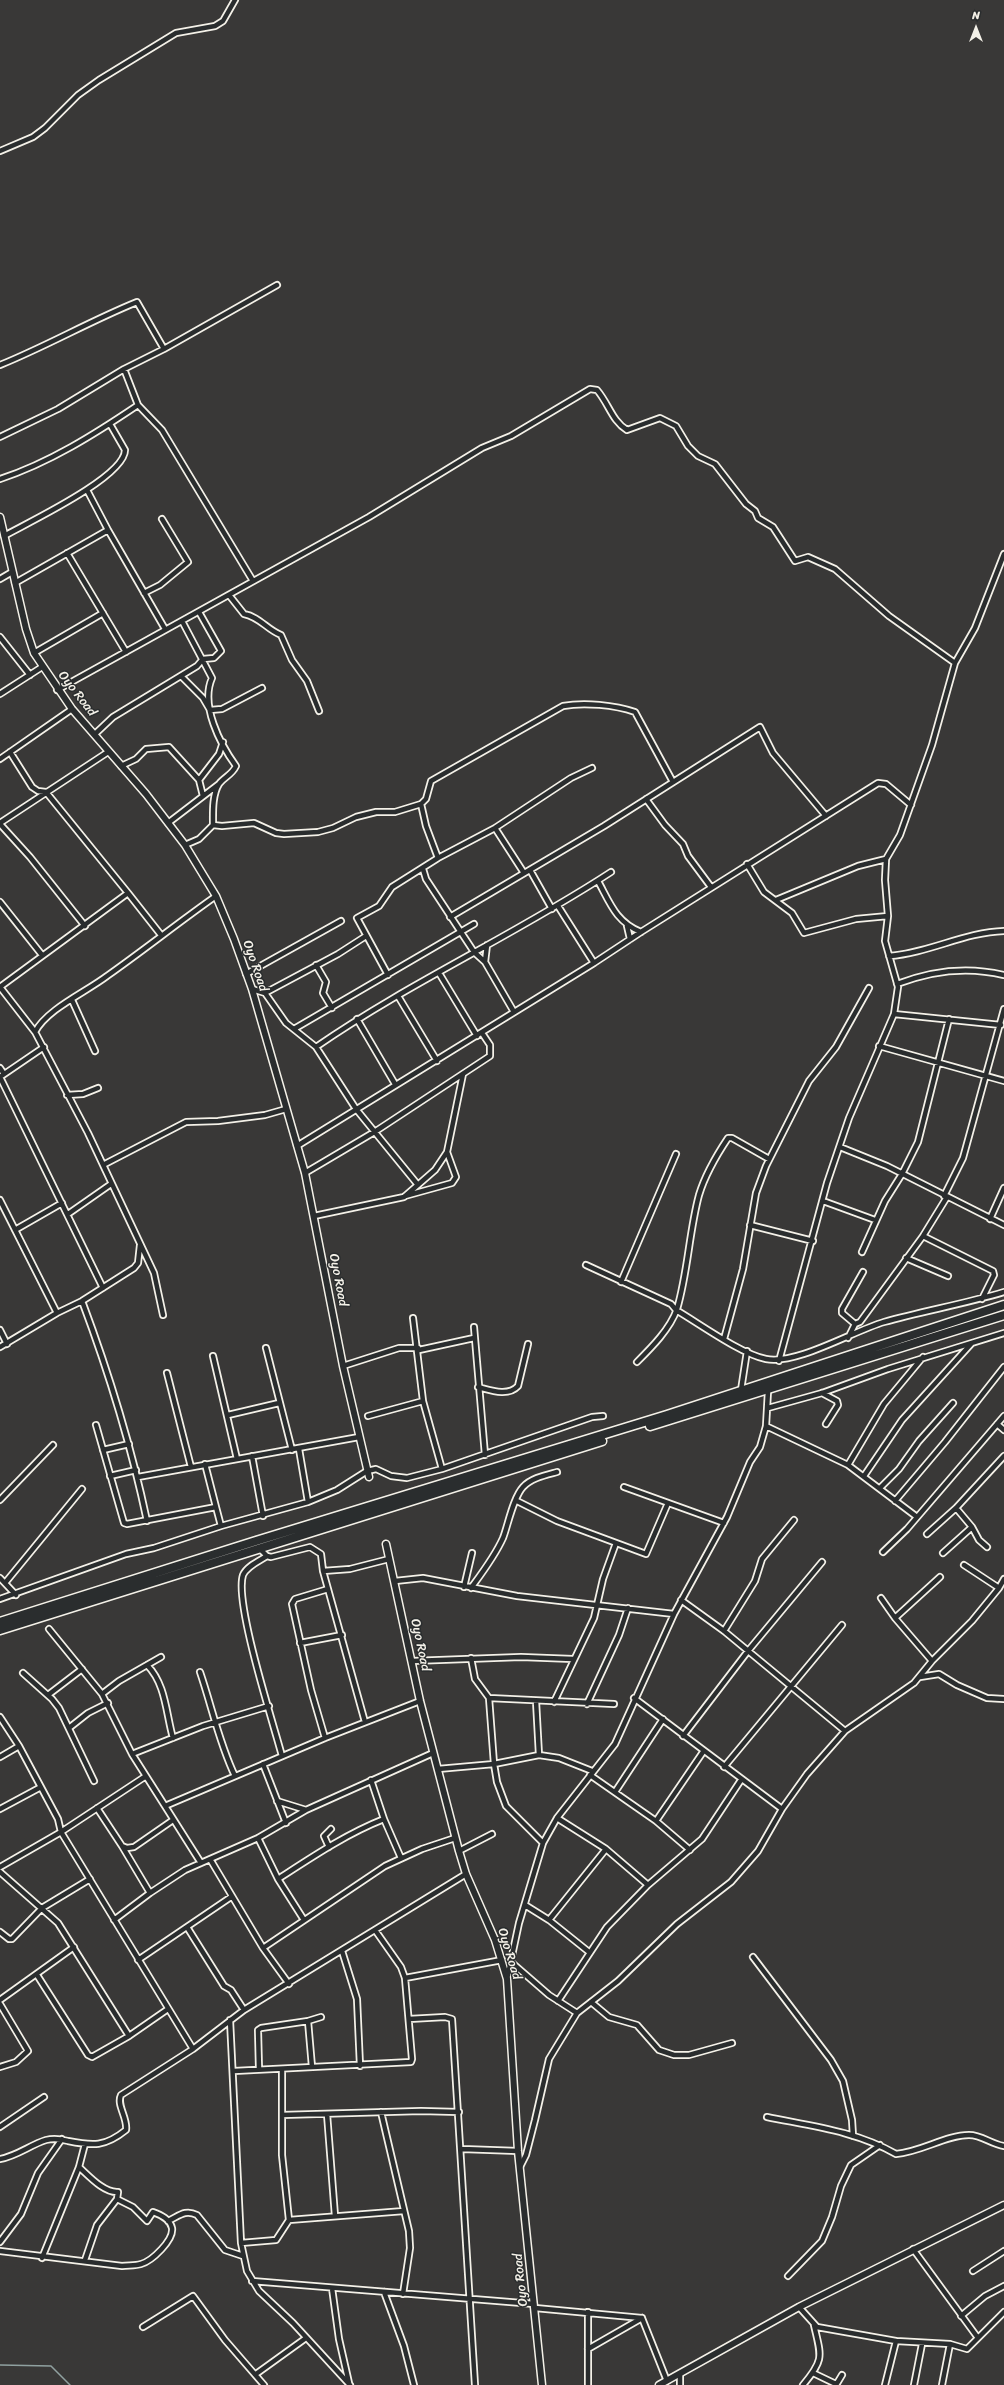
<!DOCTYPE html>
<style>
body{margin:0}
#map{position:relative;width:1004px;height:2385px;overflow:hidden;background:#393837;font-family:Sriracha,sans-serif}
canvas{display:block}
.north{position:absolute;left:956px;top:8px;width:40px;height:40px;-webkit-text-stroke:3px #2a2d2e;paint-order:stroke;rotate:0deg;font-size:11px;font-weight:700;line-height:16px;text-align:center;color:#f4f1e8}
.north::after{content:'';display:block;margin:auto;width:14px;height:18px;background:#f4f1e8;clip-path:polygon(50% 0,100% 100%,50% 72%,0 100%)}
</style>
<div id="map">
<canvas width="1004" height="2385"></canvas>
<div class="north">N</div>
</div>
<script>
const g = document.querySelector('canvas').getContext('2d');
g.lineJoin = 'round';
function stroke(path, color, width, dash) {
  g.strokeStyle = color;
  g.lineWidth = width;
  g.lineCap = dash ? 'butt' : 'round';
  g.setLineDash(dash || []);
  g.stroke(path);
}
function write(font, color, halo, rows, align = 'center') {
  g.font = font + ' Sriracha,sans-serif';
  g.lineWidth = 3;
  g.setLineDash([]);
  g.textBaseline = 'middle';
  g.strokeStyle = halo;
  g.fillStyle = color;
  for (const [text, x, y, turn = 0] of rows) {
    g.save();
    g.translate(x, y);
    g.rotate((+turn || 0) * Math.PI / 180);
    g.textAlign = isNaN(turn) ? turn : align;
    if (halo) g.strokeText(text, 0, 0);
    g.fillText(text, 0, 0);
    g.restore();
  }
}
const stream = new Path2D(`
 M0,2365L51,2366L70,2385`);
const street = new Path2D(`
 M0,151L33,137L45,128L78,95L99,80L176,33L215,26L223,21L235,0
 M0,365C47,346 90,321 137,302L164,349
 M124,369L138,405L162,430L253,581
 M0,437L58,409L124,369L164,349L277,285
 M0,479C49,463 95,434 138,405
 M87,490L108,530L165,629
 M4,536C27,523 125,477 125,450L110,424
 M67,553L126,652
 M0,579L12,572
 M15,583L108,530
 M144,593L160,585L188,562L162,519
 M229,595L244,614C260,617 266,629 281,635L292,660L307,681L319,711
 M182,621L212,678C200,705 220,744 236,766C232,775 224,777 219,784C212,795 213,813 213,825
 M0,637L30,675
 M34,653L103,613
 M181,676L203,698L210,710L222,709L262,688
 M57,690L369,517L482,448L511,436L590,389L597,390C609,404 612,421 627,430L660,418L676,426L688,446L698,456L715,464L746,504L755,511L758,518L773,527L795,561L808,557L835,569L889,616L955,663
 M0,694L42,667
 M95,734L113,717L197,666L203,659L214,658L221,651L199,612
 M10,752L32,787L38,791L46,792L128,893
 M0,759L72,709
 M121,766L136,759L146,749L169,747L199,780L203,796
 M199,780L219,754L223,742
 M646,799L665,825L683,844L688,856L711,887
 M421,804L426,826L438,858
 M0,823L108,752
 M168,823L219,784
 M0,824L30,857L85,926
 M495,828L524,873
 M185,845L199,839L213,825L222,826L254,823L276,833L284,834L318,832L333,828L356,817L376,812H395L421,804L426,799L431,781L563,706C584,702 615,705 635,712L673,782
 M747,864L764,892L792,913L804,933L856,919L888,916
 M423,869L426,879L474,952L485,962L514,1012
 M530,870L552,909
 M598,881C610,903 616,922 641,932
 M776,900L858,866L886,859
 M0,902L42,955
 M558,906L594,963
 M450,917L604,826L760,727L773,753L826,816
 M627,926L630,939
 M889,956C929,953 965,932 1004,931
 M485,962L487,945
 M316,965L326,982L323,993L332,1008
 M439,973L477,1036
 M246,974L341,921
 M388,975L357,918L379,906L392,887L438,858L495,828L571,778L592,768
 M897,984C933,970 967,966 1004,975
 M0,987L128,893L161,935
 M0,987L35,1032
 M252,989L265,993L286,1023L316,1047L356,1109L418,1185
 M265,993L338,954L366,936
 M398,996L437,1061
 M72,1000L95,1051
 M894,1014L1001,1025
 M357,1019L395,1084
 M294,1029L474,924
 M879,1046L1004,1081
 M316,1047C410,982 515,935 611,872
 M0,1068L4,1074
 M0,1077L103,1288
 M0,1077L44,1047
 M67,1095L83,1094L98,1088
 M297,1146L594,963L641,932L878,783L886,784L911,805
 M840,1147L887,1166L1004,1225
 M103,1165L186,1122L218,1121L265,1115L286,1109
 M305,1173L376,1131L490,1056V1045L482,1033
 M405,1196L452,1183L456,1177L447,1152
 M944,1196L963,1158L1004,1009
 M0,1200L57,1313
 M823,1201L875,1220
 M68,1214L111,1184
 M314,1216L404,1197L435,1170L447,1152L463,1074
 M990,1219L1004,1188
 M750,1225L813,1241
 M15,1230L62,1203
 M923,1236L993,1271L994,1275L982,1299
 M862,1252L885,1201L902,1174L918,1142L949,1019
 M906,1258L948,1276
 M586,1265L671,1304L676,1310C700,1324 741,1354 766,1359C797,1365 853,1331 884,1322C923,1311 964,1304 1004,1292
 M621,1282L676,1154
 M82,1301C109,1373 131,1445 147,1521
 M163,1315L154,1273L88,1133L35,1032C47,1009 86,992 107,976C144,950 179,922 216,896
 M413,1318L423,1401L442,1469
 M855,1324L842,1313V1309L863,1272
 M474,1327L485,1455
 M0,1330L7,1344
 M848,1338L855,1324L860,1322L923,1236L947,1197
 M724,1339L743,1269L756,1193L766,1166L809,1081L836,1047L869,988
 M0,1347L57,1313L82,1301L134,1268L138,1263L140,1245
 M266,1348L292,1450
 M419,1350L474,1338
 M213,1356L237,1459
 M779,1361L827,1183L849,1118L894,1014L898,987L885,941L888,916L885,880L886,859L900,835L932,745L955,663L975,628L1004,554
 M637,1362C652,1347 670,1329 677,1309C688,1272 689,1232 699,1195C705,1175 716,1156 728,1138H732L769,1159
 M343,1366L399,1348H418
 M167,1373L191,1467
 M478,1387C490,1390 508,1397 518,1386L528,1344
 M741,1390L747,1351
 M822,1393L837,1401L838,1405L826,1424
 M768,1408L822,1393L888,1369L1004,1333
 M228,1415L279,1403
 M368,1416L423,1401
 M997,1424L1004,1430
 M96,1425L124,1523L127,1524L216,1507L221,1526
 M766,1426L848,1465L917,1517
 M299,1449L308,1502
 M103,1450L129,1444
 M252,1456L263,1516
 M205,1464L216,1507
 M848,1465L884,1404L923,1357
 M110,1476L136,1470
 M864,1476L902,1420L971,1344
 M138,1477L359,1437
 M624,1487L724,1523
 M880,1488L899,1469L919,1441L953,1403
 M0,1500L53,1445
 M517,1501L557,1521L646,1554L668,1503
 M895,1501L945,1442L1004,1367
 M956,1508L972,1527L979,1540L987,1547
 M927,1534L956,1508L1004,1456
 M259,1548L267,1556L271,1557L310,1547L321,1554L323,1571L365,1722
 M883,1552L907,1529L1004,1416
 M943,1553L972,1527
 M267,1556C259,1561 247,1566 243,1575C234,1602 273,1722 282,1756
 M964,1565L999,1588
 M323,1571L350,1569L389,1559
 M0,1578L16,1595
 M395,1581L423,1578L517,1596L674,1614
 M5,1583L82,1489
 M464,1587L472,1553
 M471,1588C482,1573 495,1556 503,1538C508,1525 513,1498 523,1487C531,1478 546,1475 557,1472
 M881,1598L895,1618L932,1661
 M0,1599L126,1554L154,1548L221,1526L308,1502L337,1490L367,1471L376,1469L391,1476L407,1478L442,1469L592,1417L603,1416
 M681,1600L724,1631L845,1731
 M895,1618L940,1577
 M49,1629L102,1694L132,1754L165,1806L325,1738L420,1701
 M724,1631L755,1581L762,1559L794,1520
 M300,1643L342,1635
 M471,1658L475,1679L489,1698L494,1764L497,1782L506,1806L543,1843
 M412,1661L521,1657L573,1659
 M147,1665C166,1684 166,1714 173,1738
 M200,1672C212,1707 219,1743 235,1776
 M23,1673L52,1699L59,1708L94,1781
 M920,1677L939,1674L957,1685L987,1698L1004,1699
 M102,1694L119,1681L161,1657
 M48,1695L82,1669
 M489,1698L614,1704
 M634,1698L782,1809
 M536,1701L539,1755
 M554,1702L594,1618L603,1579L616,1543
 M587,1704L619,1635L628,1608
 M0,1717L19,1746L58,1819L61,1832L193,2049
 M69,1728L88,1713L108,1703
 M683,1736L748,1651L822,1562
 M325,1738L311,1690L292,1604L295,1599L328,1589
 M132,1754L203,1726L269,1706
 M0,1757L19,1746
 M263,1764L286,1823
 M724,1767L842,1625
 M438,1769L494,1764L539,1755L559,1758L592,1771
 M590,1775L656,1821L690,1850
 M371,1780L384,1819L401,1858
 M615,1792L663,1719
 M277,1801L306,1810
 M165,1806L201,1863
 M97,1808L122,1846L127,1848L134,1847L173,1820
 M0,1809L41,1787
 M557,1818L606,1849L648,1885
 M656,1821L703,1752
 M258,1838L278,1879L304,1920
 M122,1846L150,1893
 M329,1847L324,1836L331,1829
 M459,1851L492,1834
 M210,1859L263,1948L289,1984
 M0,1867L61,1832L146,1776
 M0,1872L58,1923L129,2036
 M278,1879C312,1857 346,1834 384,1819
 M525,1905L549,1920L589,1952
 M114,1920L150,1893L185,1870L258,1838L306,1810L433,1753
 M549,1920L606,1849
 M187,1927L224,1986L231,1990L244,2010
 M0,1932L9,1939H12L42,1908L90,1879
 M263,1948L385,1866L422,1849L455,1838
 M342,1951L357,1999L360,2066
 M753,1957L831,2060L843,2081L852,2120L853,2136
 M138,1960L231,1897
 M511,1962L549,1995L577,2013
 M37,1975L88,2055L92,2057L129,2036L168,2009
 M405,1978L502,1960
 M507,1979L519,1923L543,1843L557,1818L615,1744L674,1614L727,1517L750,1462L760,1447L766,1426L768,1391
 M0,2000L74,1947
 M558,2001L607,1927L648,1885L702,1839L741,1780
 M591,2002L609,2017L637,2025L659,2050L674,2055H689L732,2043
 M0,2004L28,2051L16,2062L0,2067
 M409,2019L445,2017L452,2019L475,2385
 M230,2020L241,2243L247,2271L259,2291L293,2323L350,2385
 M308,2021L312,2067
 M259,2069L258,2030L261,2028L308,2021L321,2017
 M234,2071L411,2062L412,2059L405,1978L401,1967L375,1930
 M381,2112L409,2231L410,2248L403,2294
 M327,2114L335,2216
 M282,2115L421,2111L459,2112
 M767,2117C811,2126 856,2131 896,2154C921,2152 946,2135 969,2135C982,2135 991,2144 1004,2146
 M0,2127L44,2097
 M462,2149L518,2151
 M0,2159C17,2156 30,2145 46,2140C53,2138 61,2139 68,2141C93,2146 105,2147 126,2130C128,2118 116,2105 121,2095L193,2049L244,2010L466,1874
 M79,2167C89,2176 104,2193 118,2192L117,2199L97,2225L85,2260
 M520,2167L526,2155L535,2120L549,2059L577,2013L618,1981L677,1924L731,1882L758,1851L782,1809L807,1774L845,1731L914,1683L932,1661L972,1621L999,1588L1004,1579
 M289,2220L404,2211
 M168,2221C179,2216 185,2209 197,2215L225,2250L243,2256
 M0,2242L21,2214L38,2173L62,2139
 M241,2243L276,2240L289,2220L282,2155V2069
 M913,2249L978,2338
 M0,2251L122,2266C128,2265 135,2266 141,2264C152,2261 174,2240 172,2228C170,2219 161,2215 153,2212L147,2221L133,2207L117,2199
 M42,2258L79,2167L85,2144
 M973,2271L1004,2251
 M788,2276L822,2241L832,2217L841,2186L851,2165L880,2145
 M252,2281L534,2304
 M332,2288L339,2339L349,2383
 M384,2292L404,2346L414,2385
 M799,2307L817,2327L896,2341L950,2344L967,2349L1004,2312
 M535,2308L642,2318
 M588,2312V2385
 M961,2316L985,2296L1004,2286
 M642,2318L667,2381
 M143,2327L193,2296L225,2340L264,2385
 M588,2349L642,2318
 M813,2373L836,2384
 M256,2374L306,2338
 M680,2385V2375
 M803,2385C825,2359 821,2356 814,2325
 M836,2385L842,2375
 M885,2385L896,2341
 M914,2385L922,2344
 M942,2385L950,2344`);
const secondary = new Path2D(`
 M0,517L26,629L34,653L72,709L146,794L185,845L216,896L234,939L252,989L305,1173L343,1366L369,1477
 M386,1544L420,1701L459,1851L466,1874L495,1940L507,1979L518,2151L542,2385
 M659,2385L799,2307L1004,2205`);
const highway = new Path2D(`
 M650,1426L1004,1315
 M0,1622L256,1541L667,1415L1004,1305
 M0,1630L602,1441`);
const streetNames = [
 ["Oyo Road",77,694,52],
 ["Oyo Road",255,966,71],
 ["Oyo Road",338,1280,79],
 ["Oyo Road",420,1645,78],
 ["Oyo Road",509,1954,73],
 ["Oyo Road",521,2280,-96]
];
stroke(stream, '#90a1a0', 1.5);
stroke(street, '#f4f1e8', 8);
stroke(secondary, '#f4f1e8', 9);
stroke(highway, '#f4f1e8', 11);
stroke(street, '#2a2d2e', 4.5);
stroke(secondary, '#2a2d2e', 6);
stroke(highway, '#2a2d2e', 8);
write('13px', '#f4f1e8', '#2a2d2e', streetNames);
</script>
